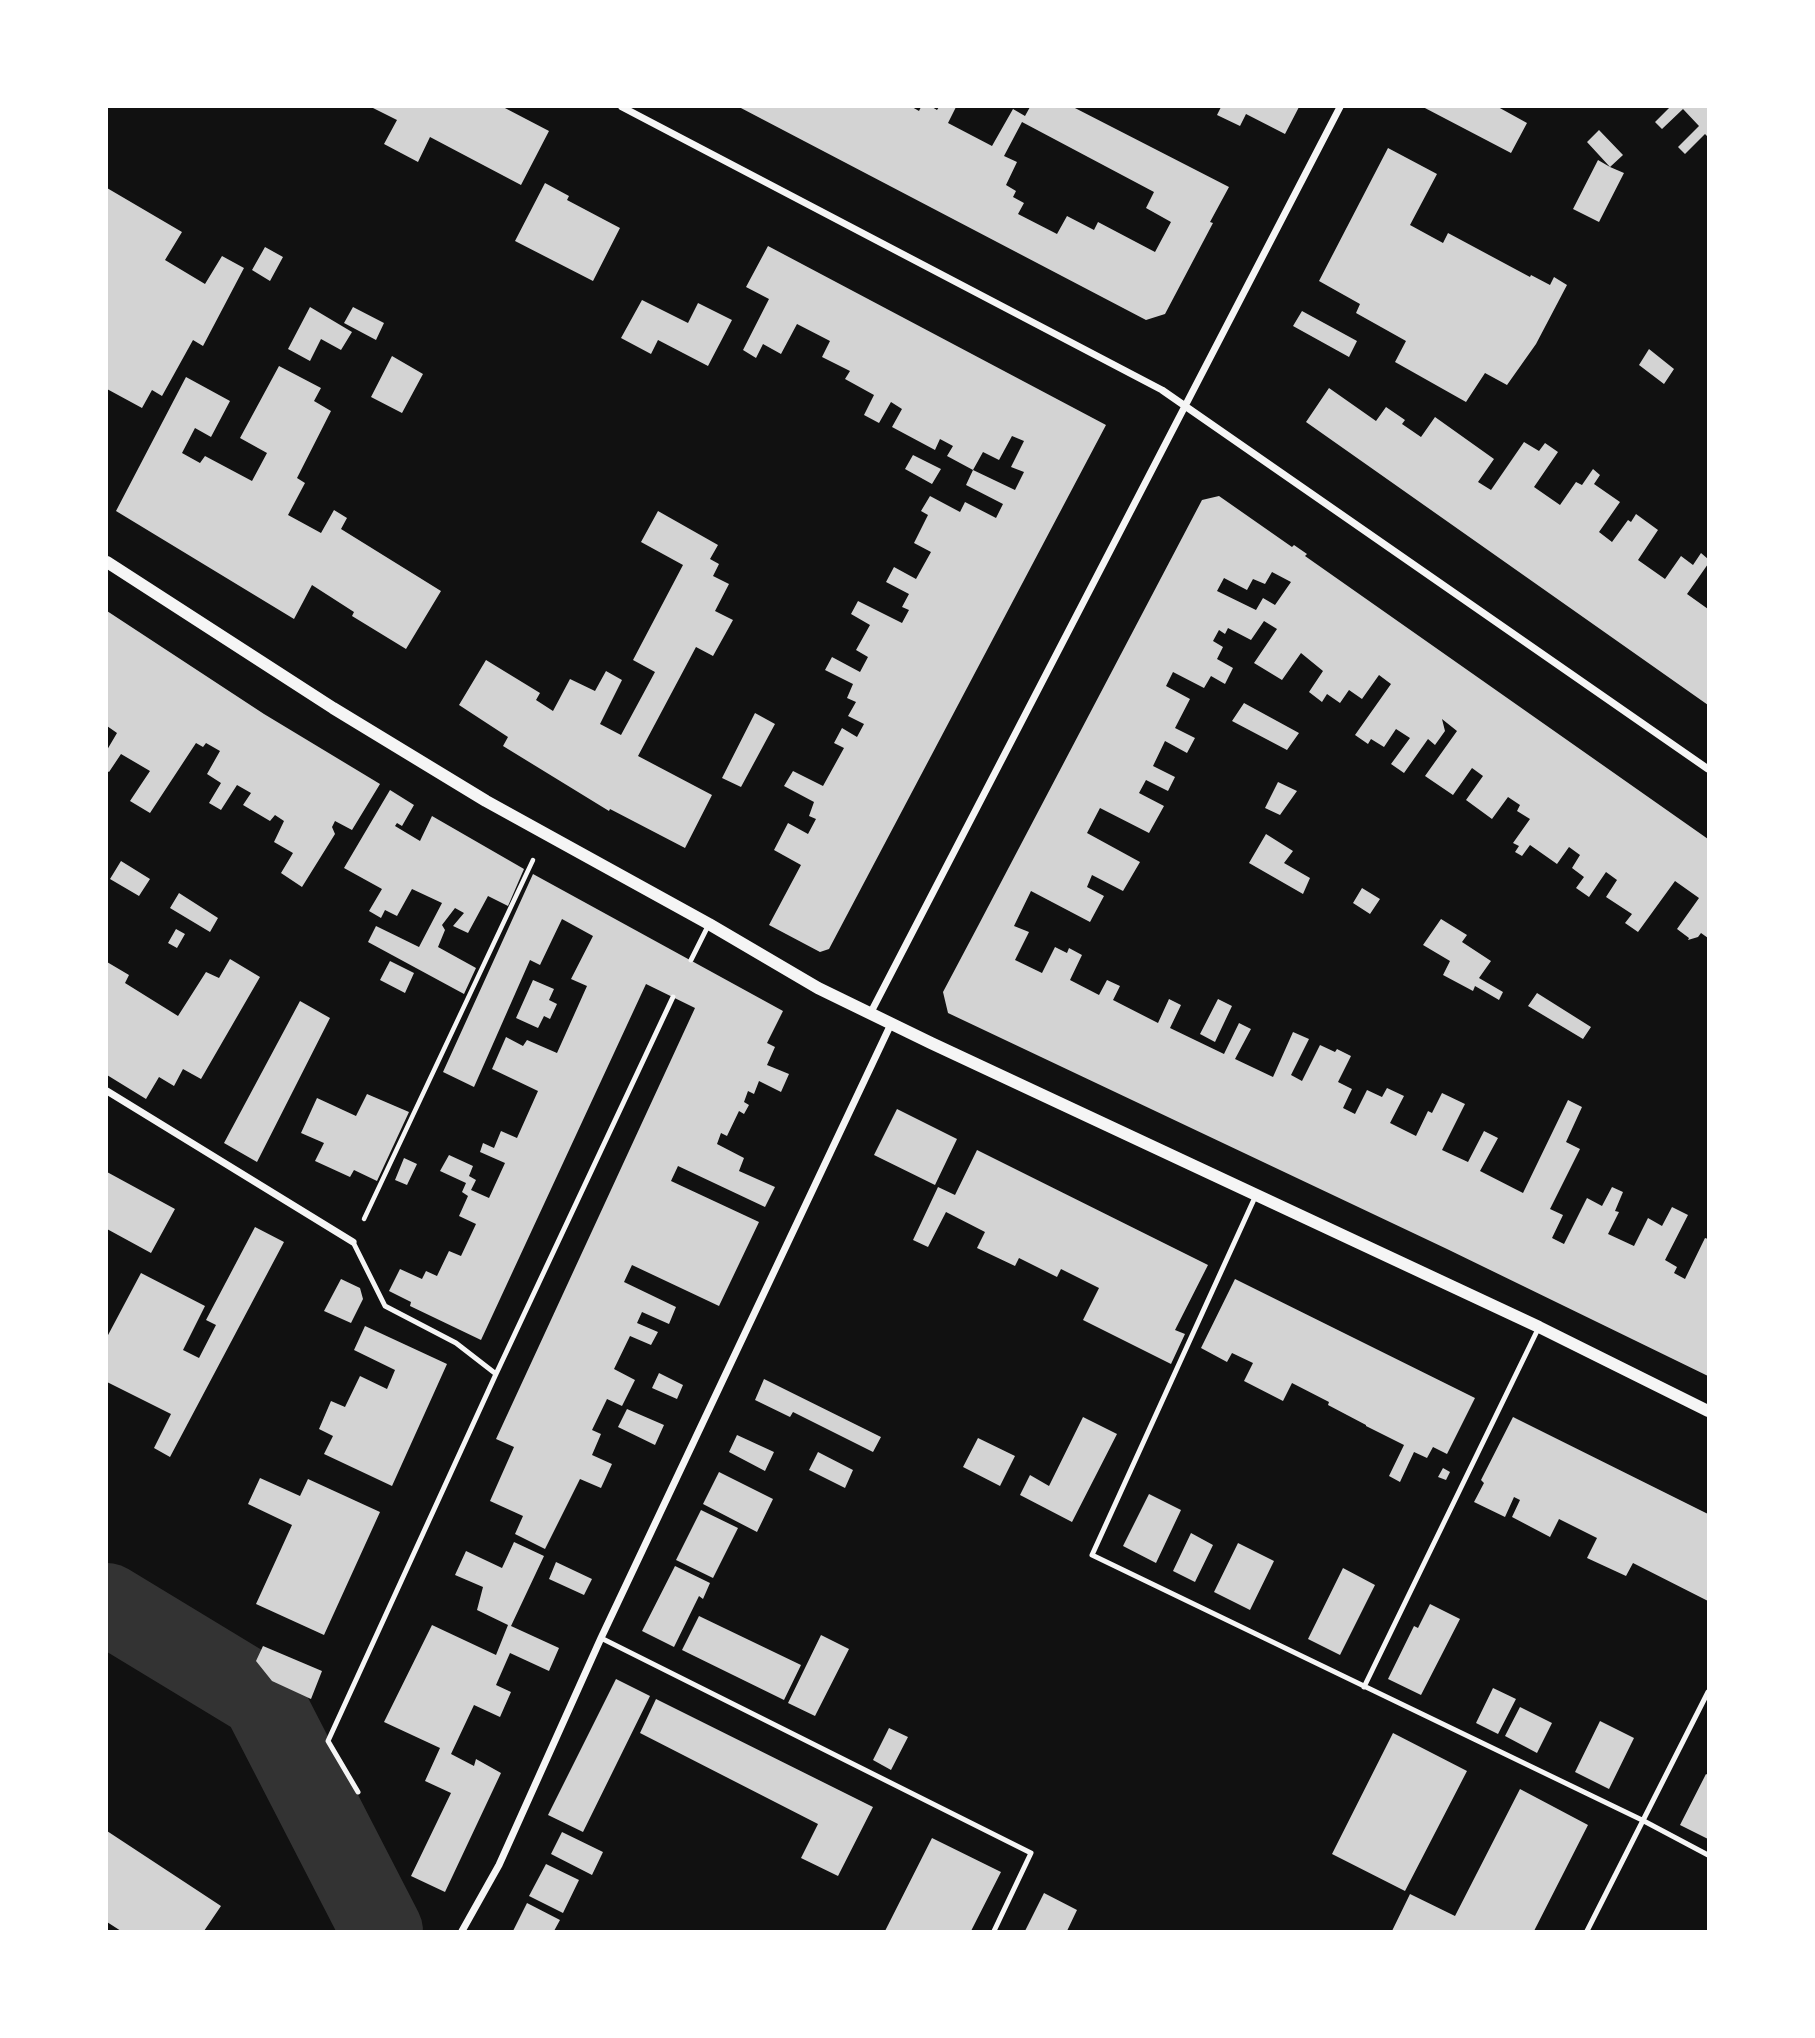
<!DOCTYPE html>
<style>
body{margin:0}
#map{position:relative;width:1815px;height:2038px;overflow:hidden;background:#111;font-family:"Sofia Sans Condensed",sans-serif}
canvas{display:block}
.frame{position:absolute;inset:0;border:108px solid #fff;pointer-events:none}
</style>
<div id="map">
<canvas width="1815" height="2038"></canvas>
<div class="frame"></div>
</div>
<script>
const g = document.querySelector('canvas').getContext('2d');
g.lineJoin = 'round';
function stroke(path, color, width, dash) {
  g.strokeStyle = color;
  g.lineWidth = width;
  g.lineCap = dash ? 'butt' : 'round';
  g.setLineDash(dash || []);
  g.stroke(path);
}
function fill(path, color) {
  g.fillStyle = color;
  g.fill(path, 'evenodd');
}
const river = new Path2D(`
 M107,1604L262,1698L382,1931`);
const building = new Path2D(`
 M371,107H503L549,131L521,185L430,137L418,162L384,144L397,120Z
 M739,107H912L919,111L921,107H932L937,110L939,107H956L948,123L992,146L1013,109L1025,116L1030,107H1073L1229,187L1210,222L1213,223L1165,314L1146,320ZM1022,122L1154,192L1146,208L1171,222L1155,252L1098,222L1094,230L1067,216L1057,234L1018,214L1024,203L1013,197L1016,191L1006,185L1017,162L1004,156Z
 M1221,107H1299L1285,134L1246,114L1240,126L1217,115Z
 M1423,107H1498L1527,123L1511,153Z
 M1670,107H1708V137L1705,134L1685,154L1678,147L1699,126L1683,109L1662,129L1655,122Z
 M1599,130L1623,155L1610,167L1624,173L1599,222L1573,209L1598,160L1610,167L1587,142Z
 M1388,148L1437,174L1410,225L1443,243L1448,233L1530,277L1531,275L1550,285L1554,277L1567,285L1536,344L1507,385L1485,373L1466,402L1395,362L1406,341L1356,313L1360,304L1319,281Z
 M545,183L569,196L567,200L620,228L593,281L515,241Z
 M107,188L182,232L165,260L205,284L222,256L244,268L203,346L193,340L162,396L152,390L142,408L107,389Z
 M768,246L1106,425L829,949L820,952L769,925L801,865L774,850L788,823L808,834L816,819L809,816L814,802L784,786L793,771L823,786L844,748L834,743L842,728L857,737L864,724L848,716L856,702L847,698L853,684L825,670L832,657L860,672L868,657L856,650L870,625L851,614L858,601L902,623L909,610L902,607L909,594L886,582L894,567L916,579L931,552L914,543L928,515L921,511L930,496L960,512L965,502L996,518L1003,504L966,485L973,470L1015,490L1024,472L1011,467L1024,441L1012,436L999,460L983,452L973,470L947,456L953,446L940,439L935,450L892,427L902,409L891,402L879,423L864,415L874,395L845,379L850,371L822,357L830,341L797,324L781,354L763,344L756,358L743,350L769,299L746,287Z
 M265,247L283,257L270,281L252,270Z
 M642,300L688,323L698,303L732,320L708,366L658,340L651,354L621,338Z
 M310,307L352,332L341,350L321,339L310,361L288,349Z
 M353,307L384,323L376,340L344,323Z
 M1302,311L1357,341L1349,357L1293,326Z
 M1649,349L1674,369L1664,384L1639,365Z
 M392,356L423,374L402,413L371,397Z
 M279,366L321,388L314,401L331,411L297,478L305,483L288,515L321,533L334,510L347,518L341,529L441,591L406,649L352,616L354,612L312,585L294,619L116,511L186,377L230,401L211,437L195,428L182,453L200,463L205,456L252,481L267,453L240,438Z
 M1329,388L1376,421L1386,407L1405,420L1402,424L1421,437L1435,417L1494,459L1478,482L1491,490L1524,442L1539,451L1545,443L1558,452L1534,487L1560,505L1576,482L1582,485L1593,469L1600,475L1594,484L1620,502L1599,532L1612,542L1628,520L1631,522L1636,514L1658,530L1638,560L1665,579L1681,556L1693,565L1701,553L1708,559V564L1687,594L1708,609V705L1306,422Z
 M913,455L941,469L932,484L905,469Z
 M1219,496L1292,547L1294,545L1307,554L1305,556L1708,839V938L1701,933L1698,937L1688,940L1689,938L1677,929L1699,898L1675,881L1638,932L1625,923L1632,914L1606,897L1617,880L1606,872L1589,897L1576,888L1584,877L1572,868L1580,855L1569,847L1557,864L1530,845L1522,856L1515,852L1519,846L1513,843L1530,819L1517,811L1520,805L1508,797L1492,819L1466,800L1483,776L1472,768L1453,795L1425,776L1457,731L1442,719L1445,731L1435,745L1428,739L1404,773L1391,764L1410,738L1396,729L1384,747L1371,739L1368,744L1355,735L1391,684L1379,675L1362,699L1349,690L1340,703L1327,694L1322,702L1309,692L1323,671L1301,653L1282,680L1254,663L1277,629L1264,621L1251,640L1228,628L1225,634L1219,630L1213,641L1223,647L1217,659L1233,668L1225,684L1211,676L1204,688L1173,672L1166,686L1190,699L1175,728L1195,738L1187,753L1165,741L1153,766L1175,777L1168,791L1146,780L1139,793L1164,806L1149,833L1100,808L1087,833L1140,862L1123,891L1092,875L1087,887L1104,896L1090,922L1031,891L1014,926L1029,932L1015,960L1042,973L1055,947L1067,953L1069,948L1082,955L1070,980L1099,995L1107,980L1120,986L1113,1000L1158,1023L1169,999L1181,1005L1170,1028L1224,1054L1239,1023L1251,1029L1235,1059L1273,1077L1293,1032L1309,1039L1291,1075L1302,1081L1320,1045L1335,1052L1337,1049L1351,1056L1338,1082L1352,1089L1343,1108L1355,1114L1367,1090L1382,1097L1387,1088L1404,1096L1390,1123L1416,1136L1428,1111L1432,1113L1442,1093L1465,1104L1442,1150L1468,1162L1484,1131L1498,1138L1480,1171L1523,1193L1568,1100L1582,1107L1566,1142L1580,1149L1550,1209L1563,1215L1552,1238L1564,1244L1587,1198L1602,1206L1612,1187L1623,1192L1615,1211L1619,1212L1608,1234L1634,1246L1648,1218L1662,1226L1672,1207L1688,1215L1665,1260L1677,1267L1674,1273L1685,1279L1705,1238L1708,1239V1376L1447,1249L948,1013L943,992L978,926L1202,500ZM1272,572L1291,582L1275,605L1263,598L1256,610L1217,591L1224,578L1247,590L1253,579L1265,584Z
 M658,511L718,545L710,559L719,564L713,576L729,584L715,611L733,620L713,656L696,647L638,756L712,795L685,848L610,809L609,811L503,746L508,737L459,705L486,660L540,693L536,700L553,711L570,679L595,691L606,671L622,680L600,724L621,735L655,672L633,660L683,565L641,542Z
 M107,611L264,714L380,784L352,830L335,821L332,827L335,834L302,887L281,873L293,853L274,842L284,821L275,815L270,821L243,805L251,793L237,785L221,810L209,803L221,783L207,774L220,751L206,743L203,747L196,743L150,813L130,801L150,771L121,754L109,772L107,771V750L117,733L107,726Z
 M1244,703L1299,733L1287,750L1232,721Z
 M755,713L775,724L741,787L722,778Z
 M1278,782L1297,791L1280,815L1265,808Z
 M390,790L414,805L402,826L397,823L395,826L420,841L432,816L524,869L508,906L488,896L468,933L453,926L464,913L455,908L442,925L445,930L438,947L476,968L464,994L368,942L376,926L419,947L442,903L412,889L397,916L385,910L381,918L369,911L382,889L344,868Z
 M1266,834L1293,851L1284,863L1310,878L1303,894L1249,863Z
 M121,861L150,879L139,896L110,879Z
 M533,874L783,1011L767,1043L775,1047L767,1065L789,1074L781,1092L759,1081L754,1094L748,1091L744,1102L749,1105L744,1114L739,1111L727,1136L721,1133L717,1144L744,1158L739,1171L775,1187L765,1207L678,1166L671,1181L759,1222L719,1306L632,1265L624,1282L676,1307L669,1324L642,1312L637,1323L658,1332L651,1345L630,1336L614,1369L635,1380L622,1406L607,1399L592,1430L601,1434L592,1455L612,1464L601,1488L580,1479L545,1549L515,1534L523,1516L490,1501L514,1447L496,1439L695,1008L646,984L481,1340L410,1306L411,1302L389,1291L400,1269L422,1279L426,1271L437,1276L449,1251L461,1256L476,1224L459,1216L468,1196L462,1192L466,1183L440,1171L449,1155L473,1166L469,1176L476,1180L471,1190L489,1198L505,1163L480,1152L483,1143L494,1148L501,1131L517,1138L538,1091L492,1069L506,1037L523,1046L527,1040L557,1053L587,986L571,979L593,936L562,919L540,965L530,960L474,1087L443,1072Z
 M1362,888L1380,899L1370,914L1353,903Z
 M179,893L218,918L210,932L170,908Z
 M1441,919L1467,935L1462,942L1491,961L1479,978L1503,992L1499,1000L1475,986L1473,991L1443,975L1450,961L1423,945Z
 M176,929L185,934L177,948L168,943Z
 M230,959L260,977L201,1079L183,1069L174,1086L159,1077L146,1099L107,1075V962L129,975L125,983L178,1016L206,972L219,978Z
 M390,961L414,973L405,993L380,980Z
 M533,980L554,989L549,1000L557,1004L550,1019L544,1016L538,1028L516,1018Z
 M1537,993L1591,1027L1583,1039L1528,1006Z
 M1218,999L1232,1006L1215,1042L1200,1034Z
 M300,1001L330,1018L257,1162L224,1143Z
 M367,1094L409,1112L377,1181L354,1170L350,1177L315,1161L324,1143L301,1133L317,1098L356,1116Z
 M897,1109L957,1139L935,1185L874,1155Z
 M977,1150L1208,1265L1175,1330L1185,1334L1171,1364L1083,1320L1099,1288L1061,1269L1057,1277L1019,1258L1015,1266L977,1248L985,1232L946,1212L928,1247L913,1240L938,1187L955,1195Z
 M404,1158L417,1164L407,1185L395,1180Z
 M107,1172L175,1209L151,1253L107,1229Z
 M255,1227L284,1242L170,1457L154,1448L171,1414L107,1382V1337L141,1273L205,1306L183,1350L199,1358L216,1325L206,1320Z
 M341,1279L360,1288L363,1299L351,1323L324,1311Z
 M1235,1279L1475,1398L1447,1454L1433,1447L1427,1458L1414,1452L1400,1482L1389,1476L1404,1445L1366,1426V1425L1328,1405L1329,1402L1292,1383L1283,1401L1244,1381L1253,1363L1232,1353L1227,1362L1201,1348Z
 M365,1326L447,1364L392,1486L324,1454L333,1436L319,1429L331,1401L345,1407L360,1376L387,1389L395,1370L354,1350Z
 M659,1373L683,1385L677,1399L652,1388Z
 M764,1379L881,1437L873,1452L793,1412L790,1417L755,1400Z
 M627,1409L664,1425L655,1445L618,1427Z
 M1083,1417L1117,1434L1072,1522L1020,1495L1030,1475L1049,1486Z
 M1513,1417L1708,1514V1601L1633,1563L1626,1576L1587,1558L1597,1538L1559,1519L1550,1537L1512,1517L1520,1500L1514,1497L1505,1517L1474,1502L1484,1483L1481,1480Z
 M737,1435L774,1452L765,1471L729,1452Z
 M978,1438L1015,1456L1000,1486L963,1467Z
 M818,1452L853,1470L845,1488L809,1470Z
 M1443,1468L1450,1472L1446,1480L1438,1477Z
 M719,1472L773,1499L757,1532L703,1504Z
 M260,1478L300,1496L308,1479L380,1512L324,1635L256,1604L292,1525L248,1504Z
 M1149,1494L1181,1510L1156,1563L1123,1546Z
 M701,1510L738,1528L713,1578L676,1560Z
 M1191,1533L1213,1545L1195,1582L1173,1571Z
 M514,1542L544,1556L511,1626L559,1648L549,1671L510,1653L496,1685L511,1692L500,1717L474,1705L451,1754L474,1766L476,1759L501,1773L445,1892L411,1876L451,1793L425,1781L440,1748L384,1722L432,1625L496,1655L508,1625L477,1610L483,1587L455,1575L466,1551L502,1568Z
 M1238,1543L1274,1561L1250,1610L1214,1592Z
 M556,1562L592,1579L584,1595L549,1579Z
 M675,1566L710,1583L703,1599L699,1596L674,1647L642,1631Z
 M1343,1568L1375,1585L1340,1655L1308,1639Z
 M1430,1604L1460,1619L1421,1695L1388,1679L1414,1626L1418,1628Z
 M699,1616L801,1665L784,1700L682,1650Z
 M821,1635L849,1649L815,1716L788,1703Z
 M263,1646L322,1671L311,1699L272,1681L256,1661Z
 M616,1679L650,1696L583,1832L548,1815Z
 M1493,1688L1516,1699L1498,1734L1476,1723Z
 M656,1699L873,1807L838,1876L801,1858L818,1824L640,1733Z
 M1520,1707L1552,1723L1537,1753L1505,1736Z
 M1600,1721L1634,1738L1609,1789L1575,1772Z
 M889,1728L908,1737L891,1770L873,1760Z
 M1393,1733L1467,1771L1405,1891L1332,1854Z
 M1706,1774L1708,1775V1839L1680,1825Z
 M1520,1789L1588,1825L1534,1931H1392L1410,1894L1455,1916Z
 M107,1831L221,1906L204,1931H121L107,1922Z
 M562,1832L603,1852L592,1875L551,1854Z
 M932,1838L1001,1872L971,1931H885Z
 M546,1864L579,1880L563,1913L529,1896Z
 M1044,1893L1077,1910L1067,1931H1025Z
 M527,1903L560,1920L554,1931H513Z`);
const path = new Path2D(`
 M364,1219L533,860`);
const service = new Path2D(`
 M691,960L708,926
 M1256,1195L1092,1555L1642,1820L1708,1855
 M353,1242L385,1306L456,1343L496,1374L328,1741L358,1792
 M496,1374L673,997
 M601,1638L1031,1853L994,1931
 M1364,1687L1539,1327
 M1587,1931L1708,1692`);
const minor = new Path2D(`
 M622,107L1162,390L1708,769
 M870,1014L1340,107
 M107,1091L353,1242
 M462,1931L499,1865L601,1638L891,1024`);
const tertiary = new Path2D(`
 M107,562L333,708L486,801L709,924L818,988L931,1043L1539,1327L1708,1411`);
stroke(river, '#333', 82);
fill(building, '#d3d3d3');
stroke(path, '#f5f5f5', 4.5);
stroke(service, '#f5f5f5', 5);
stroke(minor, '#f5f5f5', 7);
stroke(tertiary, '#f5f5f5', 12);
</script>
